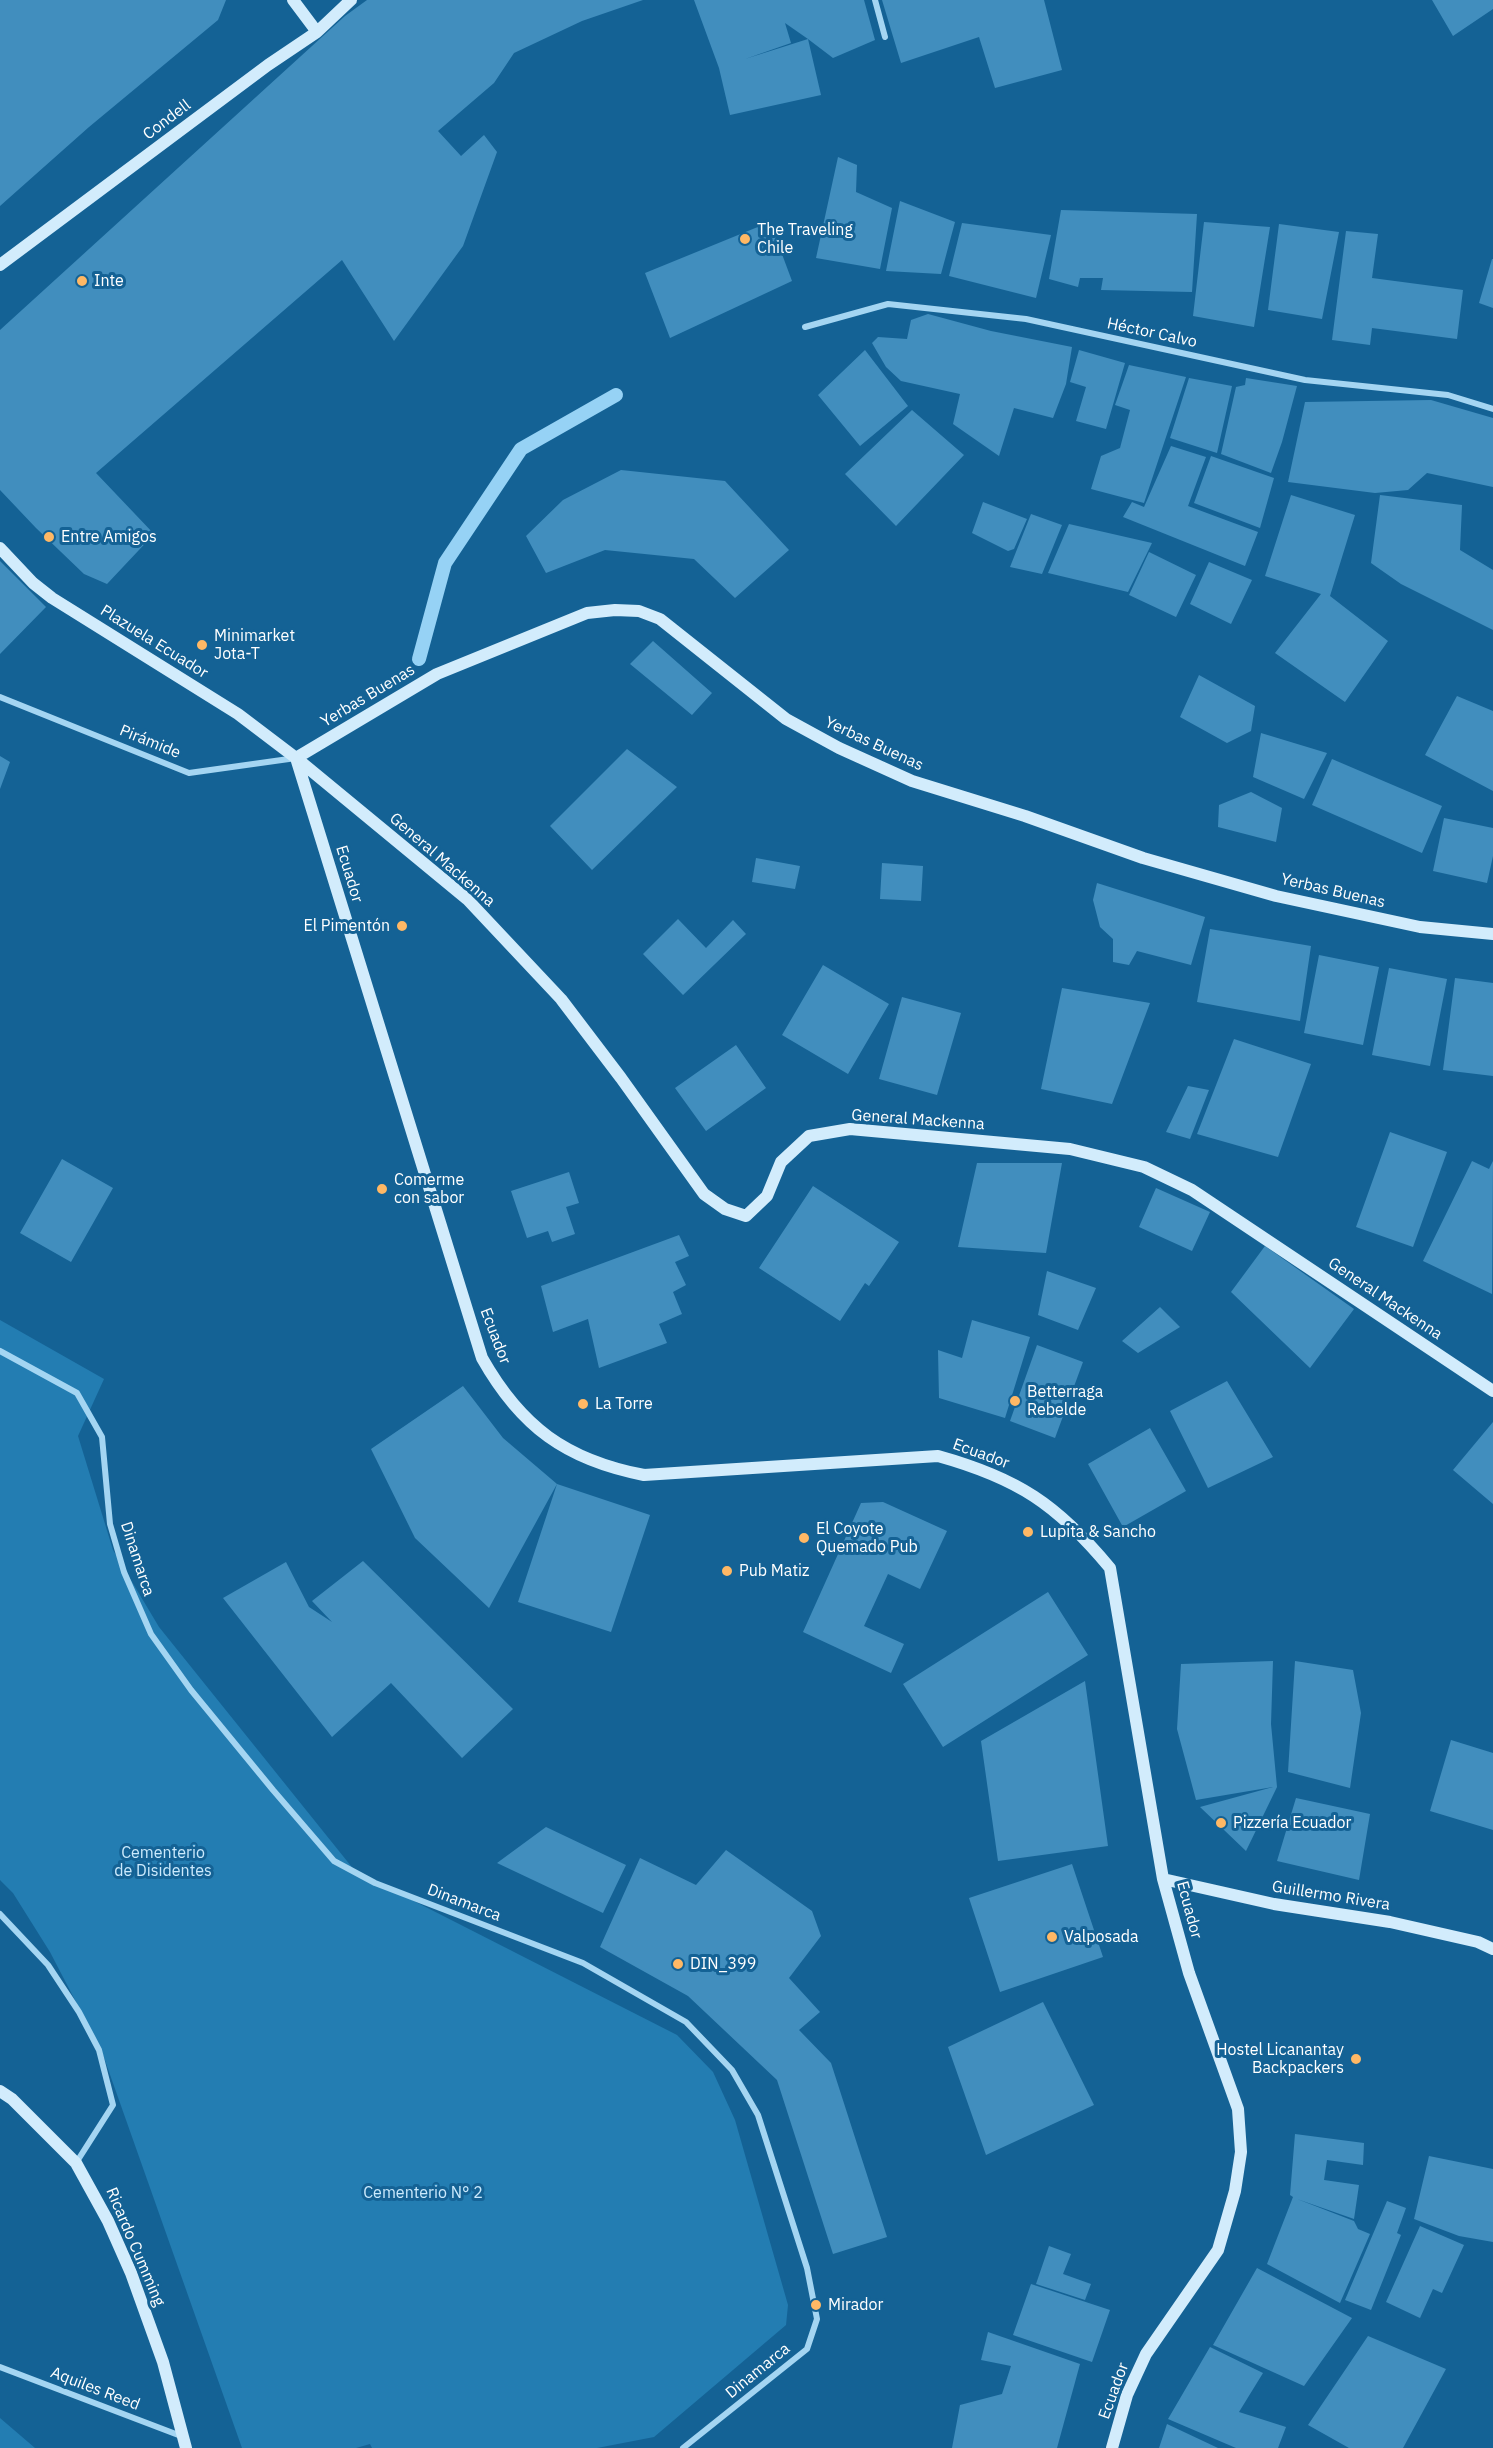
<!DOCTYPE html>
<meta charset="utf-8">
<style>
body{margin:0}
canvas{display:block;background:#146295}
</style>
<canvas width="1493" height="2448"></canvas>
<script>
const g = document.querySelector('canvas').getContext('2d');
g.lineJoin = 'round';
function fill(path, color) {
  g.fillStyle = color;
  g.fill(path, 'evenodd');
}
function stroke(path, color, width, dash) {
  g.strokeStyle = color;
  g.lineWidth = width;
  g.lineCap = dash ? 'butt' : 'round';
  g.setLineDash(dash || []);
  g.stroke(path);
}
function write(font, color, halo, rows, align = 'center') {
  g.font = font + ' "IBM Plex Sans",sans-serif';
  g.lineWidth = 6;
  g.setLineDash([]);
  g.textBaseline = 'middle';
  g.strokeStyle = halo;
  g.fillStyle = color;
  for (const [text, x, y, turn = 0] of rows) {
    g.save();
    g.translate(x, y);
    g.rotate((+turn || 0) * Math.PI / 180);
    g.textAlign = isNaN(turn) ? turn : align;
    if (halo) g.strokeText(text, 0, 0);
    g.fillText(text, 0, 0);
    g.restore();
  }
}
const green = new Path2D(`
 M0,1320L104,1379L78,1436L113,1550L159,1627L355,1871L677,2035L713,2072L735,2120L788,2305L786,2325L654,2437L597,2448H372L370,2444L356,2448H242L102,2052L50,1952L13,1893L0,1880Z
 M0,2418L35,2448H0Z`);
const stream = new Path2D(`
 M419,659L445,563L521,449L616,395`);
const building = new Path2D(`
 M0,0H226L218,20L89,127L0,206Z
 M367,0H643L582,21L514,53L494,83L438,131L461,156L484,135L497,152L463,246L394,341L342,260L96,473L154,534L107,584L84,574L36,528L0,490V330L345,16Z
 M694,0H864L875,40L833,58L808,39L785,23L791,43L745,59L808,39L821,95L730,115L719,68Z
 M882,0H1044L1062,70L995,88L979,37L901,63Z
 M1432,0H1493V9L1453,36Z
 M838,157L857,165L856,192L892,208L880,269L816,258Z
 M900,201L955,222L941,274L886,271Z
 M1061,210L1197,214L1192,292L1101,290L1103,278H1080L1078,287L1049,279Z
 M770,222L792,281L670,338L645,273Z
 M1204,222L1270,227L1254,327L1193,316Z
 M962,223L1051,235L1036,298L949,276Z
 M1279,224L1339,232L1322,319L1268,310Z
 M1346,231L1378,234L1372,278L1463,290L1457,339L1372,328L1370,345L1332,340Z
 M1492,259H1493V308L1479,303Z
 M928,314L991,331L1072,347L1066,384L1053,418L1014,408L999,456L953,424L960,394L901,381L886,367L872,343L878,337L907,339L911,320Z
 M865,350L908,406L860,446L818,395Z
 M1079,350L1125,363L1106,429L1076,421L1086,387L1070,382Z
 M1129,365L1186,377L1144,503L1091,489L1101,456L1120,448L1130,410L1115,405Z
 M1189,378L1232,386L1217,453L1170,438Z
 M1246,378L1297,386L1282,442L1271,473L1221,454L1236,387L1245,385Z
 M1431,400L1493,418V487L1427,473L1408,490L1375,493L1288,482L1305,402Z
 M912,410L964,455L896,526L845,474Z
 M1171,446L1206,457L1188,506L1258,532L1245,566L1123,517L1132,502L1144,507Z
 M1211,456L1274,478L1260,528L1194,503Z
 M621,470L725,481L789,550L735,598L694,559L605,550L546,573L526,536L563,500Z
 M1291,495L1355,515L1330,596L1388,641L1345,702L1275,653L1321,594L1265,576Z
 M1380,495L1462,505L1460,550L1493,570V630L1401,584L1371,563Z
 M983,502L1027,519L1014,549L1008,551L972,533Z
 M1031,514L1062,525L1042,574L1010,567Z
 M1069,524L1152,543L1128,592L1048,573Z
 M1149,552L1196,575L1176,617L1129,595Z
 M0,561L46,607L0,654Z
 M1209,562L1252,580L1231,624L1190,604Z
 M653,641L712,693L692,715L630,664Z
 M1199,675L1255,706L1251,731L1227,743L1180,717Z
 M1457,696L1493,711V791L1425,755Z
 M1261,733L1327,753L1304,799L1253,777Z
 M627,749L677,787L592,870L550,826Z
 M0,756L10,762L0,789Z
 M1332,759L1442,806L1422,853L1312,805Z
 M1251,792L1282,808L1276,842L1218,827L1219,805Z
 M1444,818L1493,828V856L1487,883L1433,871Z
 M756,858L800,866L795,889L752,882Z
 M882,863L923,866L921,901L880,899Z
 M1097,883L1205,917L1191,965L1137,951L1129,965L1113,962V939L1100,927L1093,900Z
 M678,919L706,948L733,920L746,934L683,995L643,954Z
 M1210,929L1311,946L1300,1021L1197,1002Z
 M1319,955L1379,967L1363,1045L1304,1033Z
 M823,965L889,1004L848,1074L782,1035Z
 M1389,968L1447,979L1430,1066L1372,1055Z
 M1455,978L1493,983V1076L1443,1070Z
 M1062,988L1150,1003L1112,1104L1041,1089Z
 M902,997L961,1013L937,1095L879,1079Z
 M1234,1039L1311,1064L1278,1157L1197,1134Z
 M736,1045L766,1088L706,1131L675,1088Z
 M1188,1086L1209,1090L1190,1139L1166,1132Z
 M1390,1132L1447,1152L1413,1247L1356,1227Z
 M62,1159L113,1188L71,1262L20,1233Z
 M1472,1161L1489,1169L1493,1161L1492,1294L1423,1261Z
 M977,1163H1062L1046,1253L958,1247Z
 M569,1172L579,1203L566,1207L575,1234L552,1242L548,1231L527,1238L511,1191Z
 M813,1186L899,1242L869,1286L865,1283L840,1321L759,1268Z
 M1156,1188L1210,1212L1192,1251L1139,1227Z
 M679,1235L689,1256L675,1262L686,1285L673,1292L682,1314L659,1324L667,1343L599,1368L588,1319L553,1332L541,1286Z
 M1265,1246L1354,1309L1310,1368L1231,1292Z
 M1047,1271L1096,1288L1078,1330L1038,1315Z
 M1160,1307L1180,1327L1138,1353L1122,1341Z
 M972,1320L1030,1337L1005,1418L939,1398L938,1350L962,1358Z
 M1037,1345L1083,1362L1055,1438L1010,1421Z
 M1227,1381L1273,1457L1208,1488L1170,1411Z
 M463,1386L503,1438L557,1484L650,1515L611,1632L518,1602L557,1484L489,1608L415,1538L371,1449Z
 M1493,1422V1504L1453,1470Z
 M1150,1428L1186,1491L1123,1527L1088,1464Z
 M883,1502L947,1531L920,1589L888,1574L864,1626L904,1644L891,1673L803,1632L861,1503Z
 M363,1561L513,1709L462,1758L391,1683L332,1737L223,1598L286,1562L309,1607L332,1622L312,1601Z
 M1048,1592L1088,1655L943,1747L903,1684Z
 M1273,1661L1271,1724L1277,1787L1246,1851L1200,1807L1273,1787L1196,1800L1177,1729L1181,1664Z
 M1295,1661L1353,1670L1361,1713L1350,1788L1288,1772Z
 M1085,1681L1108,1846L998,1861L981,1741Z
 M1451,1740L1493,1753V1830L1430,1811Z
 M1296,1798L1370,1814L1359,1880L1277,1861Z
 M546,1827L626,1865L603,1913L497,1863Z
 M726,1850L812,1911L821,1936L789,1978L820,2012L799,2030L831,2063L887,2237L833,2254L777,2080L688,1996L600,1947L640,1858L696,1885Z
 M1072,1864L1103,1957L1000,1992L969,1898Z
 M1043,2002L1094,2105L986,2155L948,2047Z
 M1295,2134L1364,2143L1363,2165L1327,2160L1324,2180L1359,2185L1354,2219L1297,2199L1354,2221L1358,2229L1370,2234L1340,2303L1267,2264L1293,2197L1290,2195Z
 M1429,2156L1493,2169V2242L1459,2236L1414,2219Z
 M1387,2201L1406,2208L1397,2233L1401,2235L1371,2310L1345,2300Z
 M1420,2226L1464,2245L1442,2293L1433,2289L1420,2318L1386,2302Z
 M1049,2246L1071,2254L1063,2274L1091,2284L1085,2300L1036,2284Z
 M1257,2268L1352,2318L1304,2386L1213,2345Z
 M1031,2284L1110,2310L1092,2362L1013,2335Z
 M988,2332L1080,2364L1057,2448H952L960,2405L1002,2394L1011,2366L981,2360Z
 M1368,2336L1446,2369L1403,2448H1349L1308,2425Z
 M1210,2347L1263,2373L1239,2412L1286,2427L1278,2448H1236L1168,2419Z
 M1167,2424L1218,2448H1159Z`);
const street = new Path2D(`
 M875,0L885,37
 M805,327L888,304L1026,319L1305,380L1448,395L1493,409
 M0,697L189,773L296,758
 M0,1351L77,1393L102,1437L110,1524L124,1572L151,1634L191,1690L273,1790L334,1861L375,1883L583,1963L686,2022L732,2070L758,2115L807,2268L817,2319L807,2349L683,2448
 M0,1914L48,1965L79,2012L99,2050L113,2105L76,2163
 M0,2367L181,2436`);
const secondary = new Path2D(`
 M293,0L317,32
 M0,265L268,65L317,32L351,0
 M0,548L33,583L52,598L238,714L296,758L467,899L561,999L621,1078L704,1194L725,1209L746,1216L767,1196L781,1162L809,1136L850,1129L1070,1149L1144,1167L1192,1190L1493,1391
 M296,758L482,1358C521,1427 566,1460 644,1475L938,1456C1017,1478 1057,1504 1110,1568L1163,1879L1189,1973L1238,2109L1241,2152L1235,2191L1218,2250L1146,2354L1127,2395L1112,2448
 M296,758L437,674L587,613L615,610L639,611L660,619L786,719L839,748L912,781L1025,816L1143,858L1276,896L1420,927L1493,934
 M1163,1879L1274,1904L1390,1922L1478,1942L1493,1949
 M0,2091L12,2099L76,2163L108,2221L131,2273L163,2362L186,2448`);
const markers = [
 [745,239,6,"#ffb865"],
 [82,281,6,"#ffb865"],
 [49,537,6,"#ffb865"],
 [202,645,6,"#ffb865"],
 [402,926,6,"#ffb865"],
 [382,1189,6,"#ffb865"],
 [1015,1401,6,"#ffb865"],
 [583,1404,6,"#ffb865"],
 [1028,1532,6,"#ffb865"],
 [804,1538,6,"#ffb865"],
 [727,1571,6,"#ffb865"],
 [1221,1823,6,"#ffb865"],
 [1052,1937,6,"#ffb865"],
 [678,1964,6,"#ffb865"],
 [1356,2059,6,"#ffb865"],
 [816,2305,6,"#ffb865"]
];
const streetNames = [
 ["Condell",167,120,-37],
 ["Héctor Calvo",1152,333,12],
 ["Plazuela Ecuador",154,642,32],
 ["Yerbas Buenas",368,696,-31],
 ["Pirámide",150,742,22],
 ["Yerbas Buenas",874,744,25],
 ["General Mackenna",442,860,41],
 ["Ecuador",349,874,73],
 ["Yerbas Buenas",1333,891,13],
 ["General Mackenna",918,1120,4],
 ["General Mackenna",1385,1299,34],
 ["Ecuador",495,1336,69],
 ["Ecuador",981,1454,20],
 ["Dinamarca",137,1559,72],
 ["Guillermo Rivera",1331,1896,9],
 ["Dinamarca",464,1903,21],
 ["Ecuador",1189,1910,75],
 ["Ricardo Cumming",135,2247,67],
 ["Dinamarca",758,2371,-39],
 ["Aquiles Reed",95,2389,21],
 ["Ecuador",1114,2391,-70]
];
const poiNames = [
 ["The Traveling",757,230],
 ["Chile",757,248],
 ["Inte",94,281],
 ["Entre Amigos",61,537],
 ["Minimarket",214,636],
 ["Jota-T",214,654],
 ["El Pimentón",390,926,"right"],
 ["Comerme",394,1180],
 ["con sabor",394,1198],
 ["Betterraga",1027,1392],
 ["Rebelde",1027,1410],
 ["La Torre",595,1404],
 ["El Coyote",816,1529],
 ["Quemado Pub",816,1547],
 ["Lupita & Sancho",1040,1532],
 ["Pub Matiz",739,1571],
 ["Pizzería Ecuador",1233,1823],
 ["Valposada",1064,1937],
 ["DIN_399",690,1964],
 ["Hostel Licanantay",1344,2050,"right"],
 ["Backpackers",1344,2068,"right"],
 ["Mirador",828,2305]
];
const parkNames = [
 ["Cementerio",163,1853],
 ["de Disidentes",163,1871],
 ["Cementerio N° 2",423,2193]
];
fill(green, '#237db2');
stroke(stream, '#96d2f5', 14);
fill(building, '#418ebe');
stroke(street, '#a4d5f2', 6);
stroke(secondary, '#d2ecfc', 12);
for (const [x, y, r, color] of markers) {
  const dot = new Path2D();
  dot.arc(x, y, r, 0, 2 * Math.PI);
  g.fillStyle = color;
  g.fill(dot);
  stroke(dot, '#146295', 2);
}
write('16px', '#fff', '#146295', streetNames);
write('16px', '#fff', '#146295', poiNames, 'left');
write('16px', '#cbeafd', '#146295', parkNames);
</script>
